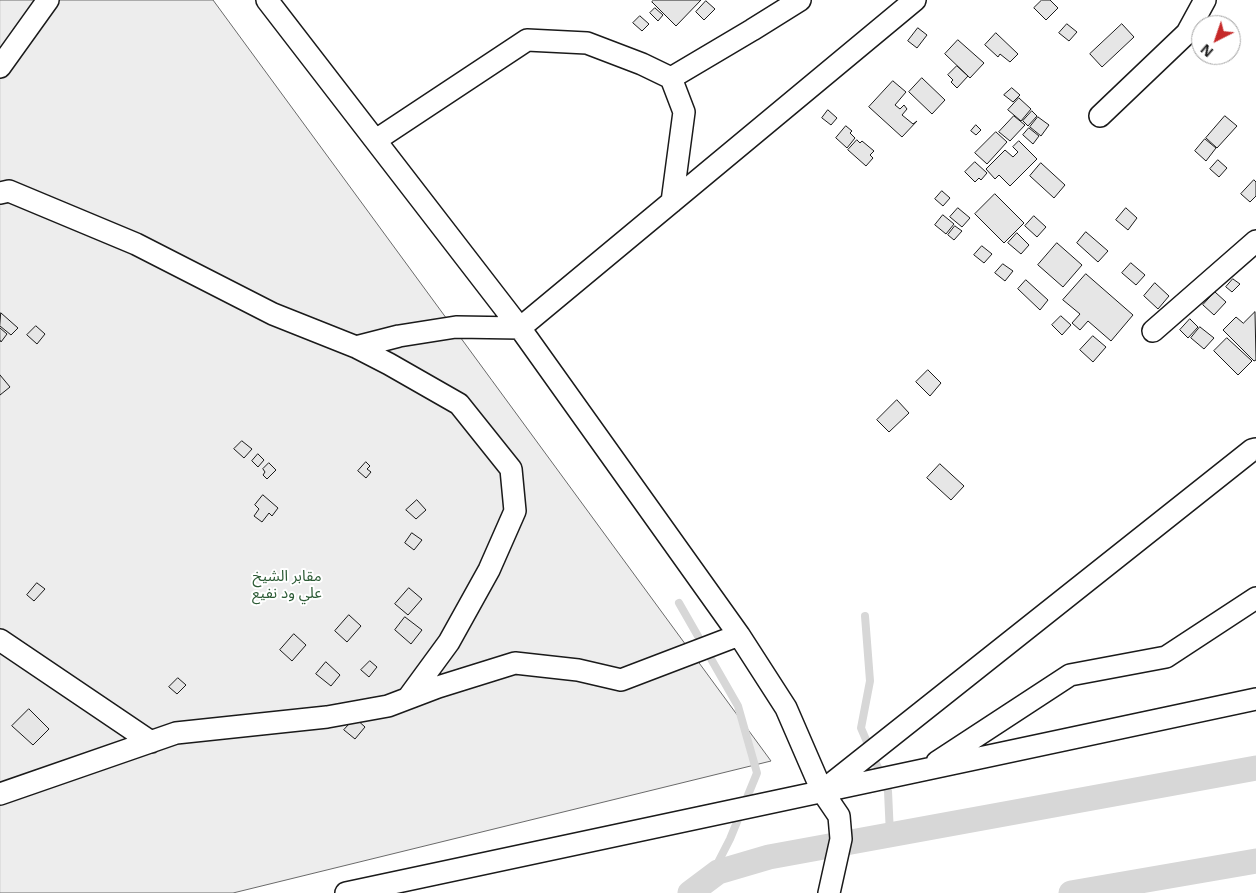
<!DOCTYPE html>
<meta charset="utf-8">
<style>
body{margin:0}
#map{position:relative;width:1256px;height:893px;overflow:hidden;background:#fff;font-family:"Open Sans",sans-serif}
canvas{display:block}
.north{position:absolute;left:1191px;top:15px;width:50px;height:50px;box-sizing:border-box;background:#fff;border:1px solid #a3a3a3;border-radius:50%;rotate:221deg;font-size:14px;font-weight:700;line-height:20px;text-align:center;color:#1a1a1a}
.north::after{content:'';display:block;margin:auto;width:18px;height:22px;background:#c62828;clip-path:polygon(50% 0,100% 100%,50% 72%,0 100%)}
</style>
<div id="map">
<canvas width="1256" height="893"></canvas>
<div class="north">N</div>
</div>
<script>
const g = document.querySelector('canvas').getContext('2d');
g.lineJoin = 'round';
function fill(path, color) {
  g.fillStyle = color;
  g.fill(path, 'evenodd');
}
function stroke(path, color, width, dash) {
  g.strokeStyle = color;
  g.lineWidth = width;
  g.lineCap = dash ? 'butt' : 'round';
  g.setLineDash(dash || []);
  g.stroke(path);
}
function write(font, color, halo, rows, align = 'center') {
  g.font = font + ' "Open Sans","Noto Sans Arabic",sans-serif';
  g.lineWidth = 4;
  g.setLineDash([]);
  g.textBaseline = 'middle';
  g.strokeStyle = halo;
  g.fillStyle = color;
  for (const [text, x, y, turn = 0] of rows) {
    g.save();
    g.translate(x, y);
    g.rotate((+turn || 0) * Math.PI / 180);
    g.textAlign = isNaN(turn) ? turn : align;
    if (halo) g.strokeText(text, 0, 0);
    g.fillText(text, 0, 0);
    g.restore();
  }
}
const built = new Path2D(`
 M0,0H213L771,761L233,893H0Z`);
const stream = new Path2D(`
 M679,603L738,706L757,773L730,839L710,878
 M865,616L870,681L861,728L888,791L890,835`);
const canal = new Path2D(`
 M690,893L718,872L769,857L1256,768
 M1071,893L1256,861`);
const building = new Path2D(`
 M654,0H701L676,26L652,2Z
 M1042,0H1050L1058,8L1046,20L1034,8Z
 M706,1L715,9L704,20L696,12Z
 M655,8L663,15L658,21L650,13Z
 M640,16L649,24L642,31L633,23Z
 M1067,24L1077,32L1069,41L1059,33Z
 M1122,24L1134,37L1102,67L1090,54Z
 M918,28L927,35L917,48L908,41Z
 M996,33L1018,54L1010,62L1000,54L998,57L985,45Z
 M958,40L984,63L970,78L945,54Z
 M957,66L968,76L957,88L951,82L953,80L948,75Z
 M922,78L945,100L932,114L909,92Z
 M893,81L906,92L895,105L900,109L904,105L907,109L902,115L913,124L917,121L902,137L869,107Z
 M1012,88L1020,95L1013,102L1004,95Z
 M1019,98L1031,109L1021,121L1008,110Z
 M828,110L837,118L831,125L822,118Z
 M1032,111L1037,116L1028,126L1023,121Z
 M1014,116L1025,125L1010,141L999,132Z
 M1225,116L1237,126L1217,148L1206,138Z
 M1038,117L1049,125L1041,136L1030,127Z
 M976,125L981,130L976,135L971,131Z
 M846,126L852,131L850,133L855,138L847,148L836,138Z
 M1029,128L1039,136L1033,144L1023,135Z
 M996,132L1007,142L987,164L975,153Z
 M1205,139L1216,148L1206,161L1195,151Z
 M857,140L860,143L862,141L874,151L870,155L873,158L866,166L848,150Z
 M1019,141L1037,159L1010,186L999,175L995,179L986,169L1005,150L1013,157L1018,152L1013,147Z
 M1218,160L1227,168L1219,177L1210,169Z
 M975,162L987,173L981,180L979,178L975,182L965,172Z
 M1041,163L1065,185L1054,198L1030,176Z
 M1254,180L1256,182V196L1250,202L1241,194Z
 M942,191L950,198L943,206L935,199Z
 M995,194L1024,223L1004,243L975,214Z
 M958,208L970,218L962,227L950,217Z
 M1126,208L1137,218L1128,230L1116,220Z
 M943,215L954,224L946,234L935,225Z
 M1034,216L1046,227L1037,237L1025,226Z
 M955,226L962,231L954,240L948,235Z
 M1086,232L1108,251L1098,262L1077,243Z
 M1017,233L1029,245L1021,254L1008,243Z
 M1057,243L1082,265L1063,287L1038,265Z
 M982,246L992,254L984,263L974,255Z
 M1131,263L1145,275L1136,285L1122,273Z
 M1003,264L1013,271L1005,281L995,273Z
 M1086,274L1133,315L1111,341L1088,321L1080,330L1072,323L1080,314L1063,300Z
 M1233,279L1240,284L1232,292L1226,287Z
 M1026,280L1048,300L1040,310L1018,289Z
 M1155,283L1169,296L1158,309L1144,296Z
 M1215,292L1226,302L1214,315L1203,305Z
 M1255,312L1256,360L1254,361L1223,330L1236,317L1243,323Z
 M1,313L18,328L11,335L0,326Z
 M1061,316L1071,325L1062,335L1052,325Z
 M1190,319L1198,327L1188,338L1180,330Z
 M36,326L45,334L37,344L27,335Z
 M1200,327L1214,338L1204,349L1191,338Z
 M0,328L7,334L1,342L0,340Z
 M1093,336L1106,347L1093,362L1080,350Z
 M1227,338L1252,361L1238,375L1214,351Z
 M928,370L941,383L930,396L916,382Z
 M0,375L10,387L0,395Z
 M897,400L909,413L889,432L877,420Z
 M242,441L252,449L244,458L234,449Z
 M258,454L264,460L258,467L252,461Z
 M366,462L370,466L367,469L371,472L366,478L358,471Z
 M269,463L276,470L267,479L263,475L265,472L263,469Z
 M940,464L964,486L951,500L927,478Z
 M263,495L278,508L272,516L269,513L262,522L254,516L259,509L255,505Z
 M417,500L426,510L416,519L406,510Z
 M412,533L422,540L414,550L405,543Z
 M37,583L45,589L34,601L27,595Z
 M409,588L422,599L408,615L395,604Z
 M349,615L361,626L347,642L335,631Z
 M405,617L422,630L411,644L395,630Z
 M294,634L306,645L292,661L280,650Z
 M370,661L377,667L369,677L361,670Z
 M326,662L340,675L331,686L316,674Z
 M178,678L186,685L177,694L169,687Z
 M29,709L49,729L33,745L12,726Z
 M355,718L365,727L355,739L344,730Z`);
const street = new Path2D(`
 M267,0L520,328L739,635L786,708L822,791L839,816L841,839L829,893
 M0,67L48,0
 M671,78L684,112L672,202
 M1100,116L1187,33L1205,0
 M376,140L527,40L587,43L642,64L671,78L752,30L800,0
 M0,193L9,191L136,244L273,314L356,347L399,336L456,327L520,328L915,0
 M1153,331L1256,241
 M356,347L389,364L459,404L511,469L515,511L489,570L449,642L408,698
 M0,640L151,742
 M937,762L1070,675L1166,657L1256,598
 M826,788L1252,450L1256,449
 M0,794L176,733L327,717L388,706L438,687L515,663L578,670L621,680L739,635
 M346,893L1256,699`);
const parkNames = [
 ["مقابر الشيخ",287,577],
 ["علي ود نفيع",287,594]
];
fill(built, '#ededed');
stroke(built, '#6a6a6a', 1);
stroke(stream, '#d7d7d7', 8);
stroke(canal, '#d7d7d7', 25);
fill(building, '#e6e6e6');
stroke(building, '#1a1a1a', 1);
stroke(street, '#1a1a1a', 24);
stroke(street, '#fff', 21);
write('15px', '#2b5a34', '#fff', parkNames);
</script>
